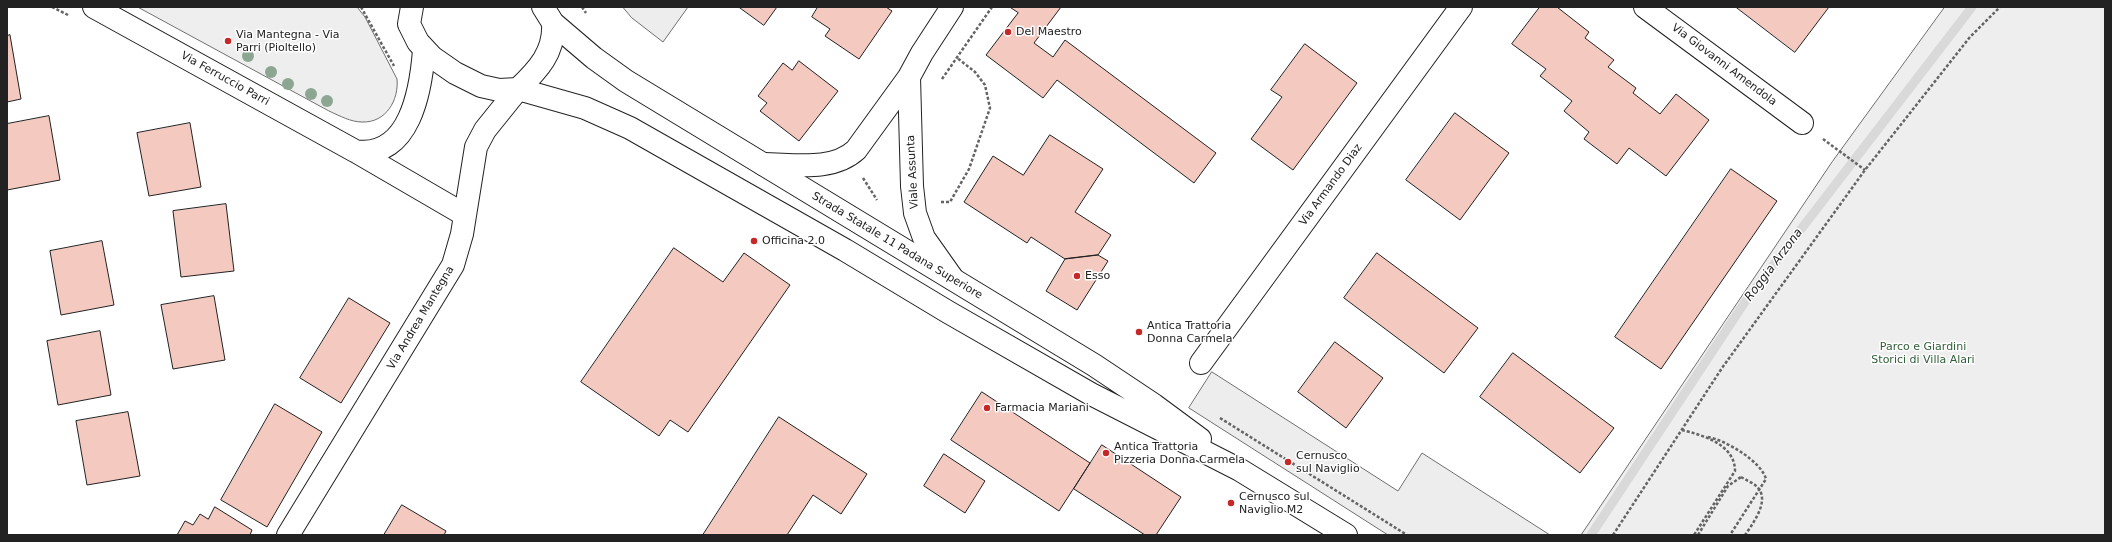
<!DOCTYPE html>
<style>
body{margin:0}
#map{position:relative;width:2112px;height:542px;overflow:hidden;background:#fff;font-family:"DejaVu Sans",sans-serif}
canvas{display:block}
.frame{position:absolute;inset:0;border:8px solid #222;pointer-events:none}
</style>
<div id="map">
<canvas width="2112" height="542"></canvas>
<div class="frame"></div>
</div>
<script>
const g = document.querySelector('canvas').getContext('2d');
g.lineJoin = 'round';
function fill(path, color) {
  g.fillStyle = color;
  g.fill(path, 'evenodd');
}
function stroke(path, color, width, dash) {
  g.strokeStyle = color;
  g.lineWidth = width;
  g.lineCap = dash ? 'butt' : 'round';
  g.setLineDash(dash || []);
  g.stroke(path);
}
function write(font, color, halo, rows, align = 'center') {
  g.font = font + ' "DejaVu Sans",sans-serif';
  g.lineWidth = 3;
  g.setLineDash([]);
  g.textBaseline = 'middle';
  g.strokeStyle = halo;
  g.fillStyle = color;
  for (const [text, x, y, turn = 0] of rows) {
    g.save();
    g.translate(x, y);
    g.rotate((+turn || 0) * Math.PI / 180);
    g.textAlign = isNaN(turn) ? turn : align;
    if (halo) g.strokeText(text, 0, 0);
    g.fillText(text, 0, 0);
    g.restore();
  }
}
const green = new Path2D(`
 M138,7H357L365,17L397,79C399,100 386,123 362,122C351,122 340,116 329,111Z
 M1945,7H2105V535H1581L1832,162Z`);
const parking = new Path2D(`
 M623,7H688L663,42L632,18Z
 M1212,372L1398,491L1422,453L1550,535H1388L1189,408Z`);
const stream = new Path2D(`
 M1591,535L1745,302L1972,7`);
const building = new Path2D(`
 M739,7H777L764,25Z
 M818,7H886L892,11L859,59L825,36L830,29L812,17Z
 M1010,7H1061L1034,43L1053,57L1065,40L1216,153L1194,183L1057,80L1043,98L986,55L1018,13Z
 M1540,7H1557L1589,32L1585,38L1614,60L1608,67L1636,88L1633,93L1660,114L1676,94L1709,120L1666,176L1629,148L1617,164L1584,139L1589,132L1564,111L1572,101L1540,76L1546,69L1512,44Z
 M1736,7H1829L1795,52Z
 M10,35L21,99L7,102V36Z
 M1305,44L1357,83L1293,170L1251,139L1282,97L1271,90Z
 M799,61L838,91L799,141L760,111L767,103L758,96L783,63L792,70Z
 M1455,113L1509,153L1460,220L1406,180Z
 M49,116L60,180L7,190V124Z
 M190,123L201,187L149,196L137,133Z
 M1050,135L1103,169L1075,212L1111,235L1098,255L1065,259L1031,237L1027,243L964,202L993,156L1023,175Z
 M1731,169L1777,201L1661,369L1615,337Z
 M226,204L234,271L181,277L173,211Z
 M102,241L114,305L61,315L50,251Z
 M674,248L723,282L744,253L790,285L688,432L670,420L659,436L581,382Z
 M1377,253L1478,328L1444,373L1344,298Z
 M1098,255L1108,261L1077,310L1046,291L1065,259Z
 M214,296L225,360L173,369L161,305Z
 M349,298L390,323L341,403L300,378Z
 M100,331L111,395L58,405L47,341Z
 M1335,342L1383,378L1346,428L1298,392Z
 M1513,353L1614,428L1580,473L1480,397Z
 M982,392L1090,463L1059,511L951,440Z
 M275,404L322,432L267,527L221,500Z
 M128,412L140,476L87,485L76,421Z
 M779,417L867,474L841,514L813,495L787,535H703Z
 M1102,445L1181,497L1156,535H1145L1074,489Z
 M944,454L985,481L965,513L924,486Z
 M402,505L446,531L444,535H384Z
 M215,507L252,530L250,535H177L185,521L193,525L200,514L208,519Z`);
const path = new Path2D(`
 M52,7L68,15
 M361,7L394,66
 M582,7L586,13
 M942,79L992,7
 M1823,139L1865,170
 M863,178L877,200
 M941,202H950L969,169L990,108L985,85L975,72L956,57
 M1220,418L1407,535
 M1682,430C1702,435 1735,444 1735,471L1694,535
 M1708,437C1725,440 1761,461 1766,479L1730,535
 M1613,535L1722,368L1865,170L1970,37L2000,7
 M1698,535L1728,486L1741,477`);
const street = new Path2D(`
 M94,7L355,151L465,215
 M1645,7L1802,123
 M909,77L912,186L915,213L924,238L953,279
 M355,151C410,160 421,89 424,50
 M763,164C793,164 832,172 856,150L909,77L922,53L952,7
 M1201,363L1461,7
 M288,535L453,265L462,234L476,147L485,130L518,89`);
const primary = new Path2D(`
 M412,7L409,24L418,42L432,57L455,73L481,86L499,90L518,89L585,108L630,128L845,250L948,312L1091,394L1240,470L1346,535
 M543,7L553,23L594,58L626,81L1094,365L1154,405L1200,439
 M518,89C538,70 555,52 553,23`);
const pathBridge = new Path2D(`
 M1741,477C1746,480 1751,482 1755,485C1772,498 1754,522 1745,535`);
const trees = [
 [248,56],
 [271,72],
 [288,84],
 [311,94],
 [327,101]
];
const markers = [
 [1008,32,4,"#c62828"],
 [228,41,4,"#c62828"],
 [754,241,4,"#c62828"],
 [1077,276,4,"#c62828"],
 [1139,332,4,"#c62828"],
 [987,408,4,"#c62828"],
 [1106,453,4,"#c62828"],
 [1288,462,4,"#c62828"],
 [1231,503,4,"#c62828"]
];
const poiNames = [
 ["Del Maestro",1016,32],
 ["Via Mantegna - Via",236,35],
 ["Parri (Pioltello)",236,48],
 ["Officina 2.0",762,241],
 ["Esso",1085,276],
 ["Antica Trattoria",1147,326],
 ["Donna Carmela",1147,339],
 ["Farmacia Mariani",995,408],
 ["Antica Trattoria",1114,447],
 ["Pizzeria Donna Carmela",1114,460],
 ["Cernusco",1296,456],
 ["sul Naviglio",1296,469],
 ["Cernusco sul",1239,497],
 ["Naviglio M2",1239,510]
];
const streetNames = [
 ["Via Giovanni Amendola",1724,65,37],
 ["Via Ferruccio Parri",225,79,29],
 ["Viale Assunta",913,172,-93],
 ["Via Armando Diaz",1331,185,-54],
 ["Strada Statale 11 Padana Superiore",897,246,31],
 ["Via Andrea Mantegna",421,318,-59]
];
const parkNames = [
 ["Parco e Giardini",1923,347],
 ["Storici di Villa Alari",1923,360]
];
const waterNames = [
 ["Roggia Arzona",1774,265,-53]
];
fill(green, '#eee');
stroke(green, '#6f6f6f', 1);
fill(parking, '#ededed');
stroke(parking, '#6f6f6f', 1);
stroke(stream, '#d9d9d9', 9);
fill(building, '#f3c9c0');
stroke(building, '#222', 1);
stroke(street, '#222', 24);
stroke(primary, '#222', 24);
stroke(path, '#646464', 2.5, [3, 2]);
stroke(street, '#fff', 22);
stroke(primary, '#fff', 22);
stroke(pathBridge, '#646464', 2.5, [3, 2]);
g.fillStyle = '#8da692';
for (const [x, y] of trees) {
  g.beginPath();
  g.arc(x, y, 6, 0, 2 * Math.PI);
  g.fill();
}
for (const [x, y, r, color] of markers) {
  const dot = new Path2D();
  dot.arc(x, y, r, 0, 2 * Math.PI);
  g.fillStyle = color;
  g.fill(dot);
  stroke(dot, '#fff', 1.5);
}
write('11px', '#222', '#fff', poiNames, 'left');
write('11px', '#222', '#fff', streetNames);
write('11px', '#2f5e38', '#fff', parkNames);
write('italic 12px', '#222', '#fff', waterNames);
</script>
